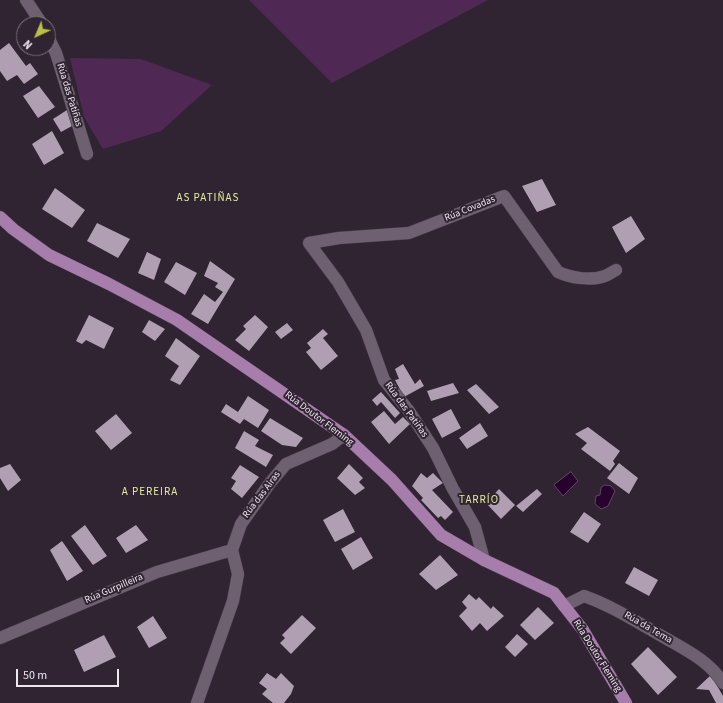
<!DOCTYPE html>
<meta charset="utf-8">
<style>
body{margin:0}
#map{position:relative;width:723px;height:703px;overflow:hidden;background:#302332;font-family:"Source Sans 3",sans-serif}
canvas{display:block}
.north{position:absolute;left:16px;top:16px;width:40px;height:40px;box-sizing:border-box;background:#302332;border:1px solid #7c717e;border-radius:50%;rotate:224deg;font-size:11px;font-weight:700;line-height:16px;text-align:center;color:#eee6ef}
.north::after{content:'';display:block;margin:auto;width:14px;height:18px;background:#b9c046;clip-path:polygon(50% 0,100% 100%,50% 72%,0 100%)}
.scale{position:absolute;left:16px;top:669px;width:103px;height:18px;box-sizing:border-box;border:2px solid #eee6ef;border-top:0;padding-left:5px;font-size:12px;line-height:14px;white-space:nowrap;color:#eee6ef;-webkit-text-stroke:3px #302332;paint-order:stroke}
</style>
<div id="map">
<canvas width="723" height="703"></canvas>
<div class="north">N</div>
<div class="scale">50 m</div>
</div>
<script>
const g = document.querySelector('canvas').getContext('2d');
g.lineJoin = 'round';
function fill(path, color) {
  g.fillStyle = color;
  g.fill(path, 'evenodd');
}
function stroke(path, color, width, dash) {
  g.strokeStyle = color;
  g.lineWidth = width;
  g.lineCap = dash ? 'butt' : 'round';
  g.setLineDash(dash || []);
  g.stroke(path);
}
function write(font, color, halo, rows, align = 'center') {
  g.font = font + ' "Source Sans 3",sans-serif';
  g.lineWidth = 4;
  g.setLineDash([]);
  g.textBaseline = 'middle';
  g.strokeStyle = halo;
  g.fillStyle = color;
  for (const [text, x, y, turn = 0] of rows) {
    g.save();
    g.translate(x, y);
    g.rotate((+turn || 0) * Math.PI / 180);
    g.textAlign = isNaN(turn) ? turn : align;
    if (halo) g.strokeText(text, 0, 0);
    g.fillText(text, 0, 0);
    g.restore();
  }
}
const green = new Path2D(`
 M249,0H488L332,83Z
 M70,58L141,59L212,85L161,131L103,149L84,117Z`);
const water = new Path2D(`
 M571,472L578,481L563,496L554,485Z
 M605,485L611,486L615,491L608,506L601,509L595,504L596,496L600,495L601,488Z`);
const building = new Path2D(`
 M9,43L26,66L30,63L38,74L24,84L17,75L7,81L0,71V50Z
 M39,86L55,107L38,118L23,96Z
 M67,110L72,126L61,132L53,119Z
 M52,131L64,153L44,165L32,144Z
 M542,179L556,205L537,212L522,186Z
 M55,188L85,210L72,228L42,209Z
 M631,216L645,239L626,253L612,227Z
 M97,223L130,239L118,258L87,241Z
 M147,252L161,259L154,280L138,273Z
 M210,261L235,279L208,324L191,314L204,294L215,302L223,292L215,287L218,283L204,276Z
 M176,262L197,273L185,295L164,282Z
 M89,315L114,328L104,349L86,340L82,344L76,341Z
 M255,315L268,327L249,351L235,340L246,329L243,326Z
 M149,320L165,329L155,341L142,332Z
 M287,323L293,330L281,339L275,332Z
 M323,329L328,334L323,338L338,356L321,370L306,352L311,348L307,343Z
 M176,338L200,356L180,385L170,380L179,366L165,356Z
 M403,364L415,384L420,379L424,386L404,397L395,380L399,379L395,369Z
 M453,383L459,393L431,401L427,391Z
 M476,384L499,407L489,414L467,390Z
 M381,392L400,413L395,418L381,402L377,406L372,400Z
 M248,396L269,410L258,428L244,419L240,424L221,412L226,404L238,412Z
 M451,409L461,428L442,438L432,419Z
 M384,411L395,424L403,417L410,424L389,444L371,422Z
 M116,414L132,433L111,450L95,431Z
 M270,418L303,438L296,447L282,445L261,431Z
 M480,423L488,436L467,449L459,438Z
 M588,427L620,451L613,461L615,464L610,471L581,449L587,443L575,434Z
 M244,431L259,440L255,446L273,455L266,467L235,448Z
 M619,463L638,478L629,494L607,478Z
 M10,464L21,480L8,491L0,478V468Z
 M349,464L363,478L359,482L365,488L355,495L337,478Z
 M240,465L259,477L242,498L231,489L236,481L231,478Z
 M421,473L427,478L433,473L443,483L432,490L453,512L445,520L441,516L438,518L421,500L423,498L412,486Z
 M499,489L515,505L501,519L486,503Z
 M537,489L542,494L523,512L516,506Z
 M343,509L355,532L335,542L323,520Z
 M584,512L601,524L588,543L570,532Z
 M85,525L107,556L93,565L71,536Z
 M136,525L148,540L126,553L116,538Z
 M361,537L373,558L353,570L341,549Z
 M62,541L83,571L67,581L50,550Z
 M440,555L458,575L436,590L419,574Z
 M634,567L658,580L649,596L625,583Z
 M469,594L476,600L479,597L491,609L493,606L504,616L487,631L480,623L472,631L459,616L467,608L462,602Z
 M538,607L554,623L535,640L520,625Z
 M302,615L316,628L291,654L280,643L285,638L282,635Z
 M153,616L167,638L149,648L137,627Z
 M517,634L528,644L515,657L505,647Z
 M104,635L116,657L84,672L74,650Z
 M648,647L677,677L658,695L631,664Z
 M267,673L276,679L281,673L294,686L291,694L284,703H273L262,694L267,689L259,683Z
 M711,675L723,696V703H716L709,690L696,689Z`);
const minor = new Path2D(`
 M26,0L42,24
 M48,37L56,53L87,154
 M484,560L475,527L453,489L433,448L409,411L384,380L366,330L338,282L309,243L339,238L409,233L504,196L558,272C571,278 591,281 605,276C608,275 612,272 616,270
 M564,606L584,596C612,606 635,621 660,635C682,648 709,660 723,683
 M0,638L157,572L232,550
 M197,703L233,601L238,574L232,550L241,524L270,483L286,464L332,444L344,435`);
const major = new Path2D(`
 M0,217L13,229L49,255L109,284L177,320L344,435L392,480L441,535L484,560L554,593L583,630L626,703`);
const streetNames = [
 ["Rúa das Patiñas",69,95,73],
 ["Rúa Covadas",470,209,-22],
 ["Rúa das Patiñas",406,410,54],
 ["Rúa Doutor Fleming",319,419,37],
 ["Rúa das Airas",262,495,-53],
 ["Rúa Gurpilleira",114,589,-23],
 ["Rúa da Tema",648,628,30],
 ["Rúa Doutor Fleming",597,656,58]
];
const neighbourhoodNames = [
 ["AS PATIÑAS",208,199],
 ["A PEREIRA",150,493],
 ["TARRÍO",479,501]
];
fill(green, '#4f2954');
fill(water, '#27022c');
stroke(water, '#634666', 1);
fill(building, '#b09fb2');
stroke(minor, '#4b404c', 13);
stroke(major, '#4b404c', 13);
stroke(minor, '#6f6071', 12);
stroke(major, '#a77dac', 12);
write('10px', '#eee6ef', '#302332', streetNames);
g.letterSpacing = '1px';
write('11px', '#e4eb9c', '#302332', neighbourhoodNames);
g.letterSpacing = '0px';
</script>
